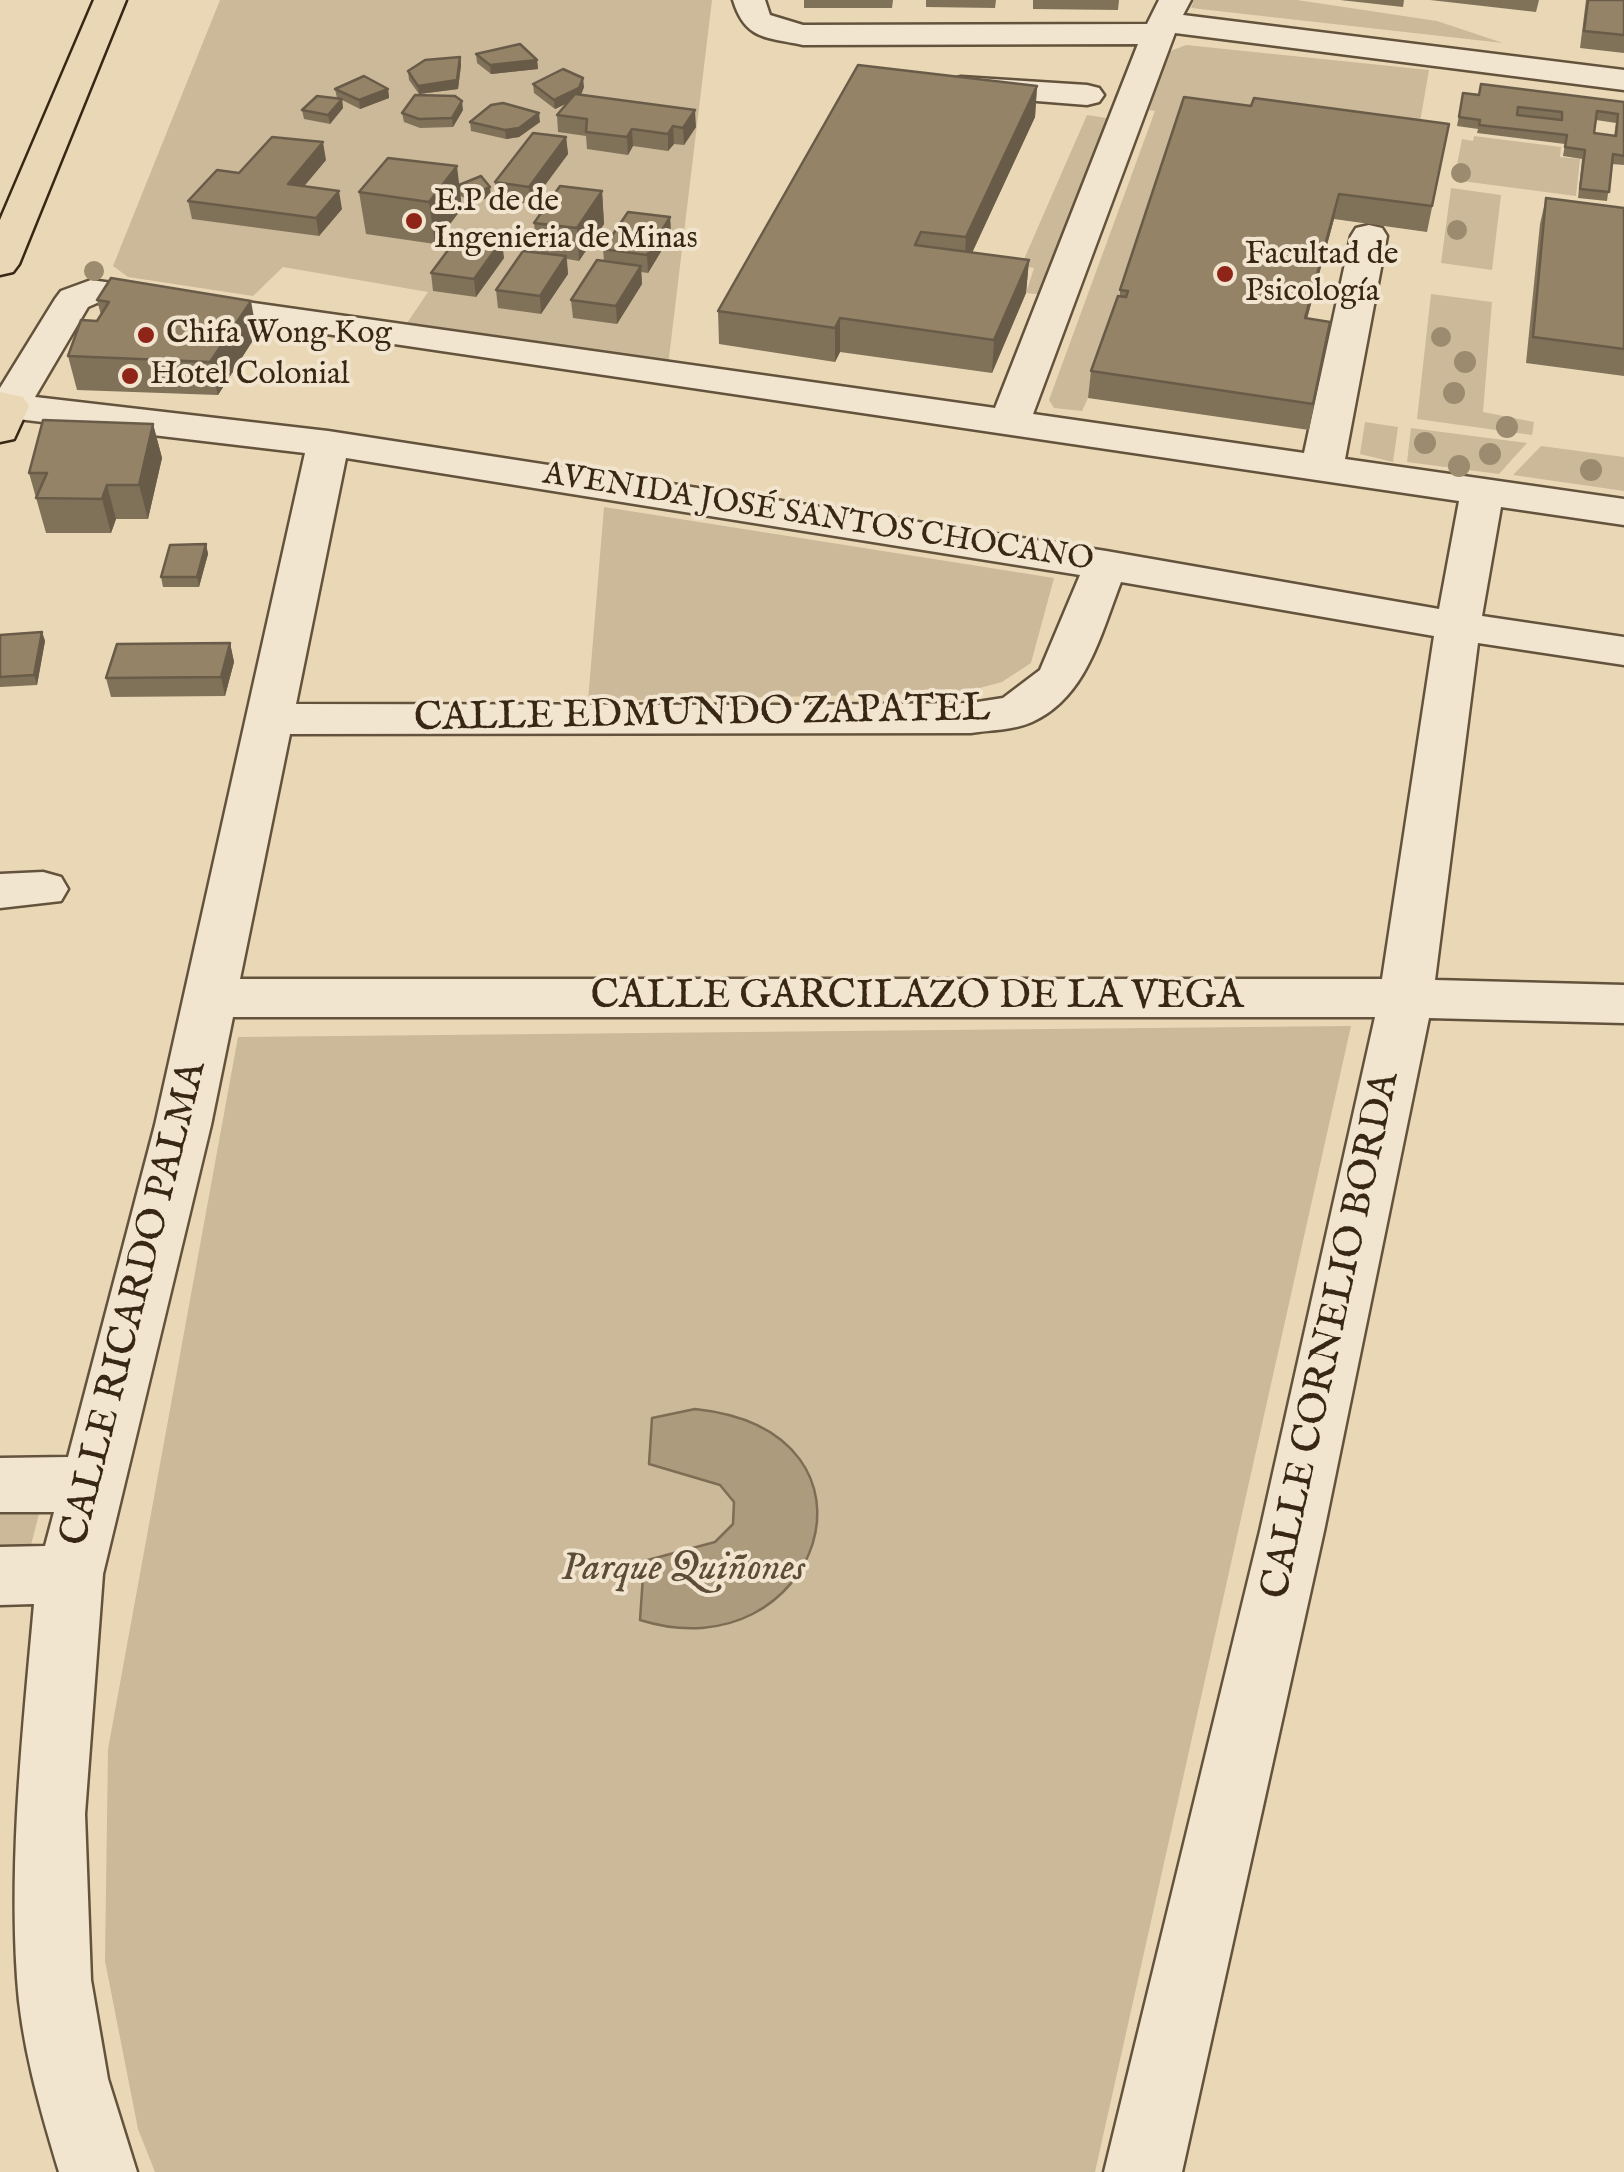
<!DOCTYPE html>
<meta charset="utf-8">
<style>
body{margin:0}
canvas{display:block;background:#ead7b5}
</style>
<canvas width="1624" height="2172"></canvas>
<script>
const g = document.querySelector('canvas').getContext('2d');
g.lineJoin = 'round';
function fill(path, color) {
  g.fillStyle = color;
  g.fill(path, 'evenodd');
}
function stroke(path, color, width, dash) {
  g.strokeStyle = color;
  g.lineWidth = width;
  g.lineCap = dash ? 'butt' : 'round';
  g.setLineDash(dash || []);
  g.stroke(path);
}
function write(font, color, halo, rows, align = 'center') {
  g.font = font + ' "IM FELL English",serif';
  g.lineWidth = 8;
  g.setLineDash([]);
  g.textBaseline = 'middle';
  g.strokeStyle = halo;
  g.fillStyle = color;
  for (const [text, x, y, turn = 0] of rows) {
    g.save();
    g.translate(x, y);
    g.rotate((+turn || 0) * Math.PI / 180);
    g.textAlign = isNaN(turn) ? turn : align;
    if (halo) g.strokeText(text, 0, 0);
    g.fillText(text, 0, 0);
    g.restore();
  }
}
const green = new Path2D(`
 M220,0H712L667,374L405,326L428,292L283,267L253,296L128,277L113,266Z
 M1194,0H1297L1437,21L1503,43L1191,8Z
 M1186,45L1429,70L1416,145L1088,398L1082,411L1054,408L1049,400L1155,111L1149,110L1168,52Z
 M1087,115L1113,119L1045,295L1026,293L1034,268L1021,266Z
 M1474,136L1561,147L1560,157L1580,159L1576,196L1454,180L1462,139L1473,141Z
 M1451,188L1501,195L1492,270L1441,263Z
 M1431,294L1492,302L1483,412L1534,422L1532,435L1417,419Z
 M1365,422L1398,427L1393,462L1360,454Z
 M1411,428L1527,443L1499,474L1407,462Z
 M1541,446L1624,457V491L1513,475Z
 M604,507L1054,578L1031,663L1002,682L961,693L588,701Z
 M1351,1026L1095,2172H155L138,2129L105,1961L108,1749L238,1037Z
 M40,1510L31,1545L0,1546V1511Z`);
const water = new Path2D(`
 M695,1409C904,1431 818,1676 640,1620L644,1561L715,1542L733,1524L734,1502L720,1485L649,1464L652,1418Z`);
const minor = new Path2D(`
 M733,0H765L770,15L803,25L1147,24L1159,0H1191L1183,15L1624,70V90L1175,33L1033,414L1304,453L1351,236L1356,228L1369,225L1382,228L1387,236L1345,459L1624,499V525L1501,507L1482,616L1624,637V665L1478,643L1435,980L1624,985V1023L1429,1018L1324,1531L1182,2172H1104L1260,1531L1375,1017H233L211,1125L103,1574L85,1814L91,1980L108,2079L137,2172H59C40,2109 21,2044 17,1978C9,1853 23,1729 34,1604L0,1605V1547L45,1546L54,1512H0V1458L68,1457L155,1125L305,453L9,418L0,416V388L55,299L61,291L91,280L995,408L1138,44L803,45C766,37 745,40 733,0ZM97,303H116L1459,501L1439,609L1106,551L328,431L35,397L88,307ZM346,458L1080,575L1040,670L1003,698L971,703L788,705L296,704ZM1121,582L1434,636L1382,979H240L290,734L971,733C990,730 1014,730 1032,722C1087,697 1101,633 1121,582Z
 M961,77L1087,85L1099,88L1104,95L1099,102L1087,105L949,94L944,87L949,80Z
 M43,872L61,877L68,889L61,901L0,908V874Z`);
const major = new Path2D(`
 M94,0H126L19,264L13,272L0,275V220Z
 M0,392L23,397L29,406L14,439L0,442Z`);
const trees = [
 [1461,173,10],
 [1457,230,10],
 [94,271,10],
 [1441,337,10],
 [1465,362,11],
 [1454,393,11],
 [1507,427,11],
 [1425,443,11],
 [1490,454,11],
 [1459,466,11],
 [1591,470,11]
];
const wall = new Path2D(`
 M804,0H893L892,8H804Z
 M926,0H996L995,8L926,7Z
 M1033,0H1119L1118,10L1033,9Z
 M1340,0H1404L1403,7Z
 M1430,0H1539L1536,12Z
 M1586,0H1624V53L1580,48Z
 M476,54L537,60L538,69L491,74L477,63Z
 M460,57L461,65L458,89L419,94L409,80L408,71Z
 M533,84L584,87L581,95L696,127L684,145L674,144L668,151L633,146L628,155L587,149L586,136L558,132L557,115L567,103L555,109L534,93Z
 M1037,86L1035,117L972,253L1029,260L1026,293L992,373L840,352L835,362L719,344L718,311Z
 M335,89H388L389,98L360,109L342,100L343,108L330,124L304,119L302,110L337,98Z
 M1463,93L1624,102V165L1612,164L1607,201L1578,198L1582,159L1563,156L1565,144L1477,133L1478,129L1457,126ZM1596,120L1616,123L1614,136L1594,133Z
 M1251,106L1449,124L1427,232L1334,219L1307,319L1330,322L1309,430L1088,398L1091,371L1120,296V290Z
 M463,110L453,127L420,128L404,122L402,113Z
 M470,122H540L519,137L506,139L471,131Z
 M566,137L568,154L531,204L496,199L495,182Z
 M326,160L304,186L342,209L319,236L192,219L188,201L239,173Z
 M459,185L491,196L477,202L460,196L462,208L435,244L366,234L359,192Z
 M602,191L604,224L579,261L567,259L568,274L541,314L498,308L496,290L537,252L534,223Z
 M1546,198L1624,208V376L1526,363L1540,224Z
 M670,217L671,235L648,273L641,272L642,284L617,324L573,318L571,300L604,261L603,249Z
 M504,258L476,297L433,291L431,273Z
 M97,300L257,334L218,395L77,390L68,356L101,315Z
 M153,424L162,458L148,519H116L111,533H46L29,473Z
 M206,544L208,554L199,587H163L161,577Z
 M42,632L45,641L37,685L0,687V635Z
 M230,643L234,662L225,696L111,697L106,678Z`);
const shadedWall = new Path2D(`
 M460,57L461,65L458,89L419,94L418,86Z
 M537,60L538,69L491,74L490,65Z
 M583,78L584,87L580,97L555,109L554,100Z
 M1037,86L1035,117L964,270L966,237Z
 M388,89L389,98L360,109L359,100Z
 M342,99L343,108L330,124L328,115Z
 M462,101L463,110L453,127L452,118Z
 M695,110L696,127L684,145L683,128Z
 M539,113L540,122L519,137L506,139L505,130Z
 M673,126L674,144L668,151V134Z
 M632,129L633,146L628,155L627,137Z
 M566,137L568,154L531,204L529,187Z
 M323,142L326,160L291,202L288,184Z
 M457,166L462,208L435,244L429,202Z
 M490,187L491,196L477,202L476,193Z
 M339,191L342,209L319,236L316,218Z
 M602,191L604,224L579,261L577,228Z
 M1339,194L1334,219L1300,344L1305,318Z
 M670,217L671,235L648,273L647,255Z
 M502,240L504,258L476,297L474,279Z
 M566,256L568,274L541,314L540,296Z
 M1029,260L1026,293L992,373L994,340Z
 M641,266L642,284L617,324L616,306Z
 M251,301L257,334L218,395L210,362Z
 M840,318V352L835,362V328Z
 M153,424L162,458L148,519L139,485Z
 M107,485L116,519L111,533L102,499Z
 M206,544L208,554L199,587L197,577Z
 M42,632L45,641L37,685L34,675Z
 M230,643L234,662L225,696L221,677Z`);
const building = new Path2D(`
 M1588,0H1624V35L1584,31Z
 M520,44L537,60L490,65L476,54Z
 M460,57L457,80L418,86L408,71L425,60Z
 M858,65L1037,86L966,237L921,232L915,245L1029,260L994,340L840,318L835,328L718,311Z
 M563,69L583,78L579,88L554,100L533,84Z
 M364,76L388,89L359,100L335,89Z
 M1481,84L1624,102V156L1613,154L1609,192L1580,189L1585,150L1565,147L1567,135L1479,125L1480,120L1459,117L1463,93L1479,95ZM1518,107L1562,112V120L1517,115ZM1597,111L1618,114L1616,136L1594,133Z
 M575,94L695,110L683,128L673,126L668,134L632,129L627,137L586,132L587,119L557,115Z
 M415,95L455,96L462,101L452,118L419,119L402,113Z
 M317,96L342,99L328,115L302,110Z
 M1184,97L1251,106L1254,98L1449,124L1432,206L1339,194L1305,318L1330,322L1313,404L1091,371L1118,296L1126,297L1128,291L1120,290Z
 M503,103L539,113L519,128L505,130L470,122L491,105Z
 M533,133L566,137L529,187L495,182Z
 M272,137L323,142L288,184L339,191L316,218L188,201L217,170L239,173Z
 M388,158L457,166L429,202L359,192Z
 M481,176L490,187L476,193L459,187V185Z
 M560,186L602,191L577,228L534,223Z
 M1546,198L1624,208V349L1533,337Z
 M628,212L670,217L647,255L603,249Z
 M460,234L502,240L474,279L431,273Z
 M523,251L566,256L540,296L496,290Z
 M597,260L641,266L616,306L571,300Z
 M111,278L251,301L210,362L68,356L81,320L97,321L109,302L97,300Z
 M43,420L153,424L139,485H107L102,499L36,498L47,473H29Z
 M206,544L197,577H161L170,545Z
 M42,632L34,675L0,677V635Z
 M230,643L221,677L106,678L117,644Z`);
const markers = [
 [414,221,10,"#8f2418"],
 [1225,274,10,"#8f2418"],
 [146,335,10,"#8f2418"],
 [130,376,10,"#8f2418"]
];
const farPoinames = [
 ["E.P de de",434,203],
 ["Ingenieria de Minas",434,240],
 ["Facultad de",1245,256],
 ["Psicología",1245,293],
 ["Chifa Wong Kog",166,335],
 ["Hotel Colonial",150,376]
];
const farStreetnames = [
 ["AVENIDA JOSÉ SANTOS CHOCANO",818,519,9]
];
const streetNames = [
 ["CALLE EDMUNDO ZAPATEL",702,716,-1],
 ["CALLE GARCILAZO DE LA VEGA",917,999],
 ["CALLE RICARDO PALMA",136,1304,-76],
 ["CALLE CORNELIO BORDA",1333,1336,-78]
];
const parkNames = [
 ["Parque Quiñones",683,1571]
];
fill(green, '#ccb99a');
fill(water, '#ad9b7e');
stroke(water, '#7e6d54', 2.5);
stroke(minor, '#64533c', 5);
stroke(major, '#382714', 5);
fill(minor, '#f1e5cf');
fill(major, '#ead7b5');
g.fillStyle = '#9c8b6f';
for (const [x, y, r] of trees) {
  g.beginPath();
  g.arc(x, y, r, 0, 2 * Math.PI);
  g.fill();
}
fill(wall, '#807159');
fill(shadedWall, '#685c49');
fill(building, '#958368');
stroke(building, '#685c49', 2.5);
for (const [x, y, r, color] of markers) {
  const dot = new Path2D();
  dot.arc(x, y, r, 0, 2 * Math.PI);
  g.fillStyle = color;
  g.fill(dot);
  stroke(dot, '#f1e5cf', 4);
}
write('32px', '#382714', '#f1e5cf', farPoinames, 'left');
write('32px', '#382714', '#f1e5cf', farStreetnames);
write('40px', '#382714', '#f1e5cf', streetNames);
write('italic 40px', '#5d4c36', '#f1e5cf', parkNames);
</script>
